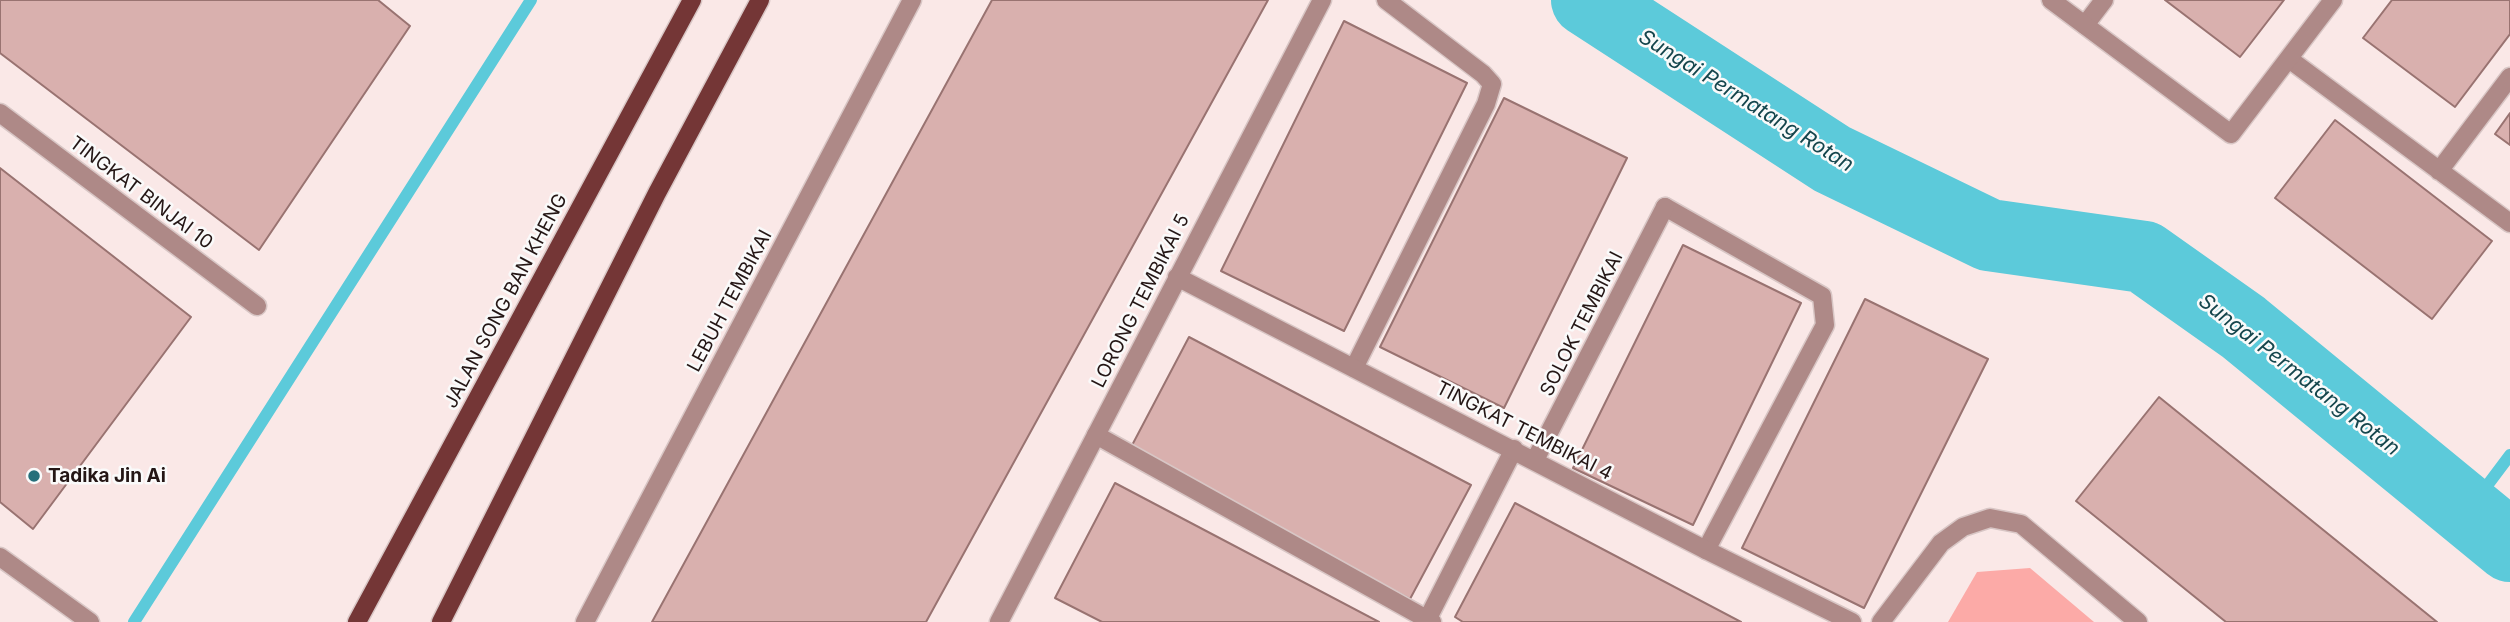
<!DOCTYPE html>
<style>
body{margin:0}
canvas{display:block;background:#fae8e7}
</style>
<canvas width="2510" height="622"></canvas>
<script>
const g = document.querySelector('canvas').getContext('2d');
g.lineJoin = 'round';
function fill(path, color) {
  g.fillStyle = color;
  g.fill(path, 'evenodd');
}
function stroke(path, color, width, dash) {
  g.strokeStyle = color;
  g.lineWidth = width;
  g.lineCap = dash ? 'butt' : 'round';
  g.setLineDash(dash || []);
  g.stroke(path);
}
function write(font, color, halo, rows, align = 'center') {
  g.font = font + ' Inter,sans-serif';
  g.lineWidth = 5;
  g.setLineDash([]);
  g.textBaseline = 'middle';
  g.strokeStyle = halo;
  g.fillStyle = color;
  for (const [text, x, y, turn = 0] of rows) {
    g.save();
    g.translate(x, y);
    g.rotate((+turn || 0) * Math.PI / 180);
    g.textAlign = isNaN(turn) ? turn : align;
    if (halo) g.strokeText(text, 0, 0);
    g.fillText(text, 0, 0);
    g.restore();
  }
}
const green = new Path2D(`
 M2030,568L2094,622H1948L1977,572Z`);
const stream = new Path2D(`
 M2468,511L2510,455
 M134,622L531,0`);
const river = new Path2D(`
 M1587,0L1832,159L1989,235L2144,257L2243,327L2510,546`);
const building = new Path2D(`
 M0,0H378L410,26L259,250L0,53Z
 M992,0H1268L926,622H652Z
 M2165,0H2284L2240,57Z
 M2392,0H2510V34L2455,107L2363,38Z
 M1344,21L1467,83L1344,331L1221,271Z
 M1504,98L1627,158L1504,408L1380,347Z
 M2510,113V145L2495,134Z
 M2335,120L2492,241L2432,319L2275,198Z
 M0,168L191,317L33,529L0,502Z
 M1683,245L1801,303L1693,525L1573,468Z
 M1865,299L1988,359L1864,608L1742,548Z
 M1189,337L1471,485L1410,599L1129,451Z
 M2159,397L2437,622H2226L2076,501Z
 M1115,483L1379,622H1102L1055,598Z
 M1515,503L1741,622H1463L1455,617Z`);
const service = new Path2D(`
 M2085,25L2104,0
 M2289,59L2510,223
 M2439,171L2510,77
 M1665,207L1822,296L1825,325L1706,550
 M1354,368L1486,104L1492,84L1483,74L1386,0
 M1096,435L1432,622
 M1426,622L1514,449`);
const minor = new Path2D(`
 M2051,0L2231,134L2333,0
 M0,113L257,306
 M1177,277L1706,550L1852,622
 M1535,460L1665,207
 M0,557L90,622
 M585,622L912,0
 M999,622L1322,0
 M1881,622L1941,543L1963,527L1990,518L2021,524L2138,622`);
const primary = new Path2D(`
 M357,622L692,0
 M441,622L657,193L760,0`);
const markers = [
 [34,476,7,"#266f7a"]
];
const streetNames = [
 ["TINGKAT BINJAI 10",141,193,37],
 ["JALAN SONG BAN KHENG",506,301,-62],
 ["LEBUH TEMBIKAI",730,301,-62],
 ["LORONG TEMBIKAI 5",1141,301,-63],
 ["SOLOK TEMBIKAI",1582,324,-63],
 ["TINGKAT TEMBIKAI 4",1524,431,27]
];
const poiNames = [
 ["Tadika Jin Ai",48,476]
];
const waterNames = [
 ["Sungai Permatang Rotan",1746,101,32],
 ["Sungai Permatang Rotan",2299,375,38]
];
fill(green, '#fcaaa7');
stroke(stream, '#5ccada', 12);
stroke(river, '#5ccada', 72);
fill(building, '#d9b0ae');
stroke(building, '#997371', 2);
stroke(service, '#d8c6c5', 21);
stroke(minor, '#d8c6c5', 21);
stroke(primary, '#d8c6c5', 21);
stroke(service, '#ae8987', 18);
stroke(minor, '#ae8987', 18);
stroke(primary, '#743636', 18);
for (const [x, y, r, color] of markers) {
  const dot = new Path2D();
  dot.arc(x, y, r, 0, 2 * Math.PI);
  g.fillStyle = color;
  g.fill(dot);
  stroke(dot, '#fafafa', 2.5);
}
write('19px', '#241615', '#fafafa', streetNames);
write('bold 19px', '#241615', '#fafafa', poiNames, 'left');
write('italic 21px', '#15464d', '#fafafa', waterNames);
</script>
